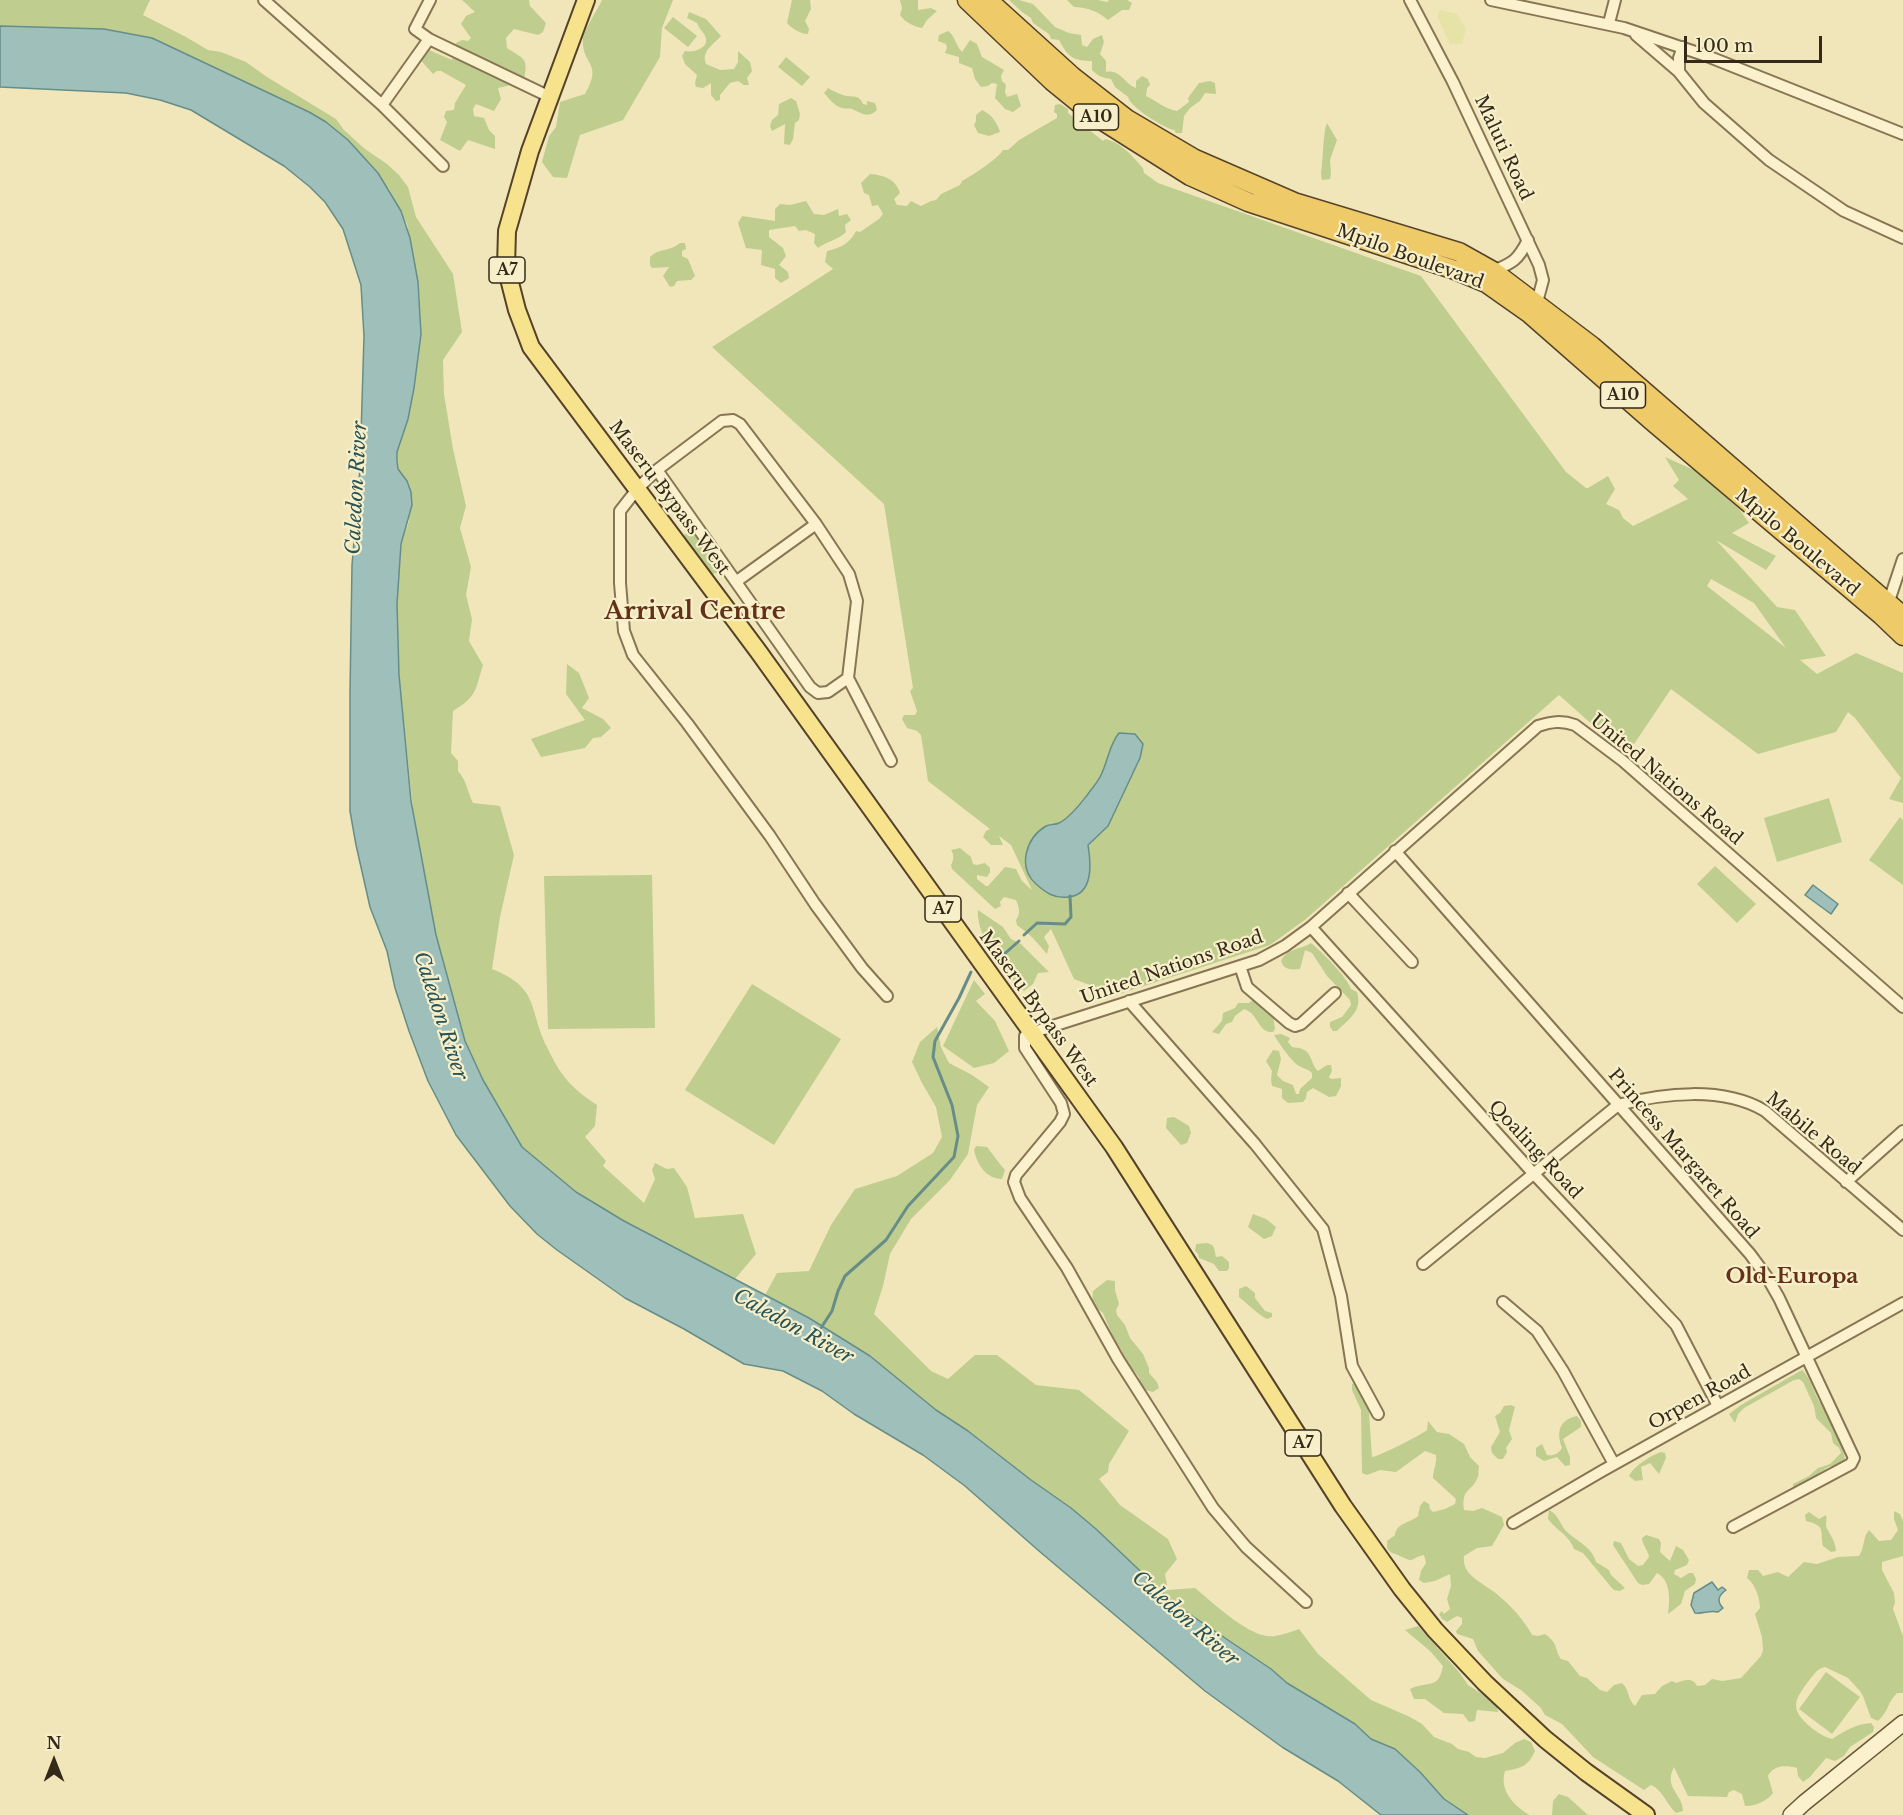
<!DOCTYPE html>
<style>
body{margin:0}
#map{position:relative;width:1903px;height:1815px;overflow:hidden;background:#f0e6ba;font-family:"Libre Baskerville",serif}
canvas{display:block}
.north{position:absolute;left:24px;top:1731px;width:60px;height:60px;-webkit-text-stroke:4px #f7efc9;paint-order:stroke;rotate:0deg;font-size:16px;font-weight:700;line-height:24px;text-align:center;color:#352a19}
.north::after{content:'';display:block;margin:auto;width:21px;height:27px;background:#352a19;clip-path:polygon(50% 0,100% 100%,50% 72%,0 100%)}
.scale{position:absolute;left:1684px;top:36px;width:138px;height:27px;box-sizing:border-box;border:3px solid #352a19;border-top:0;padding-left:8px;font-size:18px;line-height:21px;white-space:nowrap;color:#352a19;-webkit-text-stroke:4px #f7efc9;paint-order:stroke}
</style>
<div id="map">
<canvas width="1903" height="1815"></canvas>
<div class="north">N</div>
<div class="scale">100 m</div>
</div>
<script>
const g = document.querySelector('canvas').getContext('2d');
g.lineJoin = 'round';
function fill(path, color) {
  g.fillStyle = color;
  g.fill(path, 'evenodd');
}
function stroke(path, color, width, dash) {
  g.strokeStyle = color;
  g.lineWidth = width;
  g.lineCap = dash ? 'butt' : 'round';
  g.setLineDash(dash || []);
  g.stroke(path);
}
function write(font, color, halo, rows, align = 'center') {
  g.font = font + ' "Libre Baskerville",serif';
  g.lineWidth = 4.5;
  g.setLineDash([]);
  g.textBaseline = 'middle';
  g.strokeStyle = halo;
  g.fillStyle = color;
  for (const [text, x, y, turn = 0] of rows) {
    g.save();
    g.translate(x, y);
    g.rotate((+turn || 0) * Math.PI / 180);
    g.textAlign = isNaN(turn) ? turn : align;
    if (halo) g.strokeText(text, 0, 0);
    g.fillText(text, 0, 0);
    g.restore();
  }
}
const farmland = new Path2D(`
 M1440,10L1457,14L1466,29L1462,44H1450L1437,16Z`);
const green = new Path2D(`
 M0,0H150L143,15L186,37L208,50L221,52L246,62L267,77L336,119L344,130L365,149L387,164L399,175L408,187L416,217L453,274L462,332L443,360L444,394L453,449L466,506L460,528L471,567L466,595L472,619L469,641L483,665C475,691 477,696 453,711L451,753L458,761V771C467,781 467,791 473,803L500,806L514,855L500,917L492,969C540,988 528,1008 547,1047C560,1075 571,1088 597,1105L595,1126L585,1137L606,1161L603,1166L644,1203L655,1179L652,1170L655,1163L667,1169L674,1168L687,1187L695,1218L743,1214L756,1254L735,1279L624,1221L576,1192L546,1168L522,1147L501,1114L483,1080L465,1041L436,935L415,828L399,675L397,604L401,544L409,521L407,481L398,469L397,452L408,419L414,388L421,334L420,303L418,282L407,224L389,189L363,156L309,112L152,38L104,29L0,26Z
 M462,0H529L530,6L546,23L543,32L538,35L514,29L506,38L507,48C523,59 529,57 524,79L507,86L498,88L501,99L494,111L476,104L473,109L474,116L484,118L489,130L495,136V149L468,140L460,151L440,140L447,122L444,117L446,111L454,110L455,103L466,85L441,71H437L433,74L418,57L422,47L452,60L456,43L462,40L468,41L471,38L461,24L466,16L475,12Z
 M602,0H673L662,28L660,57L623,120L580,135L567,178L553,177L542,162L549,136L556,127L560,102L585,94C604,62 581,65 583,39C583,32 598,9 602,0Z
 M792,0H810L811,9L805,21L809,29L808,34C801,34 792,29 787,23Z
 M900,0H918V10L931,8L937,11L927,20L922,28C913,26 906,23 900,15L902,8Z
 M1009,0H1019L1033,4L1055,27L1069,33L1081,35L1082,45L1087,47L1093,39L1102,35L1104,42L1100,54L1106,61V72C1121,69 1123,83 1136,88V81L1142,76L1148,79L1150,85L1147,88L1146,96C1157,101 1165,109 1177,111L1189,102L1188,98L1199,83L1210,81L1215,83L1216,94L1205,93L1200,101L1190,108L1184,116L1182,133H1176L1174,130C1164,128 1130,107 1128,97L1115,87L1111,79C1103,78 1098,76 1092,70V61C1073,61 1068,57 1059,40L1051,39L1049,34L1033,23L1031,18L1022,12Z
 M1067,0H1098L1107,2L1109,0H1127L1132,3L1129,10H1122L1108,20C1099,12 1087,7 1074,7Z
 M689,12L706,19L721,36C713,45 701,51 706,64L720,70L734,69L738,62V51L750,62L752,71L747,78L749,85H744L738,81L730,83L720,95V100L716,101L711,95V83L703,88L696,87L695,83L697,75L685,64L682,56L685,51C693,53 711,48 705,36C703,31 699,29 697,23L687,18Z
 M673,17L697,36L688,47L664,28Z
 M948,31C956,37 955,45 962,52L970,40L977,44L982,57L1004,70L1001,76L1002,81L1006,85L1005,92L1007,97L1017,94L1021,106L1013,112L1005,109L995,98L997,84L992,83L988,86L981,87L975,79L972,68L959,63V57L945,53L947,48L946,44L938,41L939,35Z
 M786,57L810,77L802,86L778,67Z
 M828,88C833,91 841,95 847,96C855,97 859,95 863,104L867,105V101L875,103L877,110C867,119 862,113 852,109C849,108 845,109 842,108C834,106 829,98 824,93Z
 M791,98L796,101L800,114L799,120L795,123L793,139L790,145L784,144L785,124L772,131L770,126L772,120L778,115L779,104Z
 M1060,104L1068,109V113L1103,141L1105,139C1121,142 1133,157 1143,168L1144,173L1158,183L1421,276L1566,472L1586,488H1588L1608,476L1615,489L1606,504L1619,510L1623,518L1633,526L1688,499L1673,486L1679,480L1665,457L1696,471L1739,509L1749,523L1732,533L1776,556L1766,570L1716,540L1777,607L1795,610L1826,656L1800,660L1817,674L1856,653L1903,673V803L1889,799L1901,778L1855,718L1848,712L1836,732L1758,754L1671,689L1634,744L1623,752L1559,695L1306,919L1270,945L1116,995L1074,979L1051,929L1044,937L1049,946L1047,954L1031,936L1017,925L1016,920C1021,913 1019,907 1016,900L1004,897L1000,902L1001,906L995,909L952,869L951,865C954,860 954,854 951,850L960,848L971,857L973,864L977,865L985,863L990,868V872L987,877L977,875V879L986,886H988L1005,867L1016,869L1022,881L1032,890L1011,845L999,836L1003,845H991L983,837L986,831L990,829L928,781L921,735L917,731L907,728L902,719L904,715H915L917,711L910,691L913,688L884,504L712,347L833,269L825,262L827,251C841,248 850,243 856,231L860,232L879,219L883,214L878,205L872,206L869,195L864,193L861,183L870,174C883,175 896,179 900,193L894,199L897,205L907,206L911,201L921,206L931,201L936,200L941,194L960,185L962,181C970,177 999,158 1003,150H1008L1019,140L1057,118V114L1054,112L1055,105ZM1711,579L1754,603L1786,648L1707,586Z
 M982,110C991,114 997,122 1000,132L989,136L978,133L974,125L976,121V115Z
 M1327,123L1337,140L1330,160L1331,174L1330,179L1322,180L1321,174C1323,162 1323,132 1327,123Z
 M806,201L814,214L824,215L838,209L839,216L847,214L851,220L845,225L846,232C838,240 827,241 818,248L814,243L815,234L806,230L799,231L795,226L769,230V237L783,248L786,256L779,265L788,272L789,278L781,283L775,278V269L761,265L762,250L746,248L738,223L742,216L775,221V209L780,204L790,205Z
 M680,243H685L686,249L682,251V256L688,259L695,276L691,280L677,281L674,286L670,287L663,276L669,267L652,268L650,265V257C658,248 670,252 680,243Z
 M691,531L700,541L702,548C713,553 724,558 717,573L712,574L699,569L696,553C686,549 685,545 684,535Z
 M567,664L579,673L589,698L582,708L603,719L611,728L601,737L593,738L585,748L541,757L531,739L585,720L566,694Z
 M1829,798L1842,842L1777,862L1764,818Z
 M1900,817L1903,820V885L1869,860Z
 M1715,866L1756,904L1737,923L1697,884Z
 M652,875L655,1028L548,1029L544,876Z
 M978,910L1003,927L1011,939L1021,944L1049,972L1038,973L1033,984L1024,991C1005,979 975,933 978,910Z
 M1311,943C1320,950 1348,978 1351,989L1357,992C1363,1012 1348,1019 1337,1031H1333L1330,1027V1022L1342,1017L1351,1005L1350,1000L1327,976L1312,953L1305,950L1300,969C1291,970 1284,970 1281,961C1288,947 1301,950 1311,943Z
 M974,980L985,994L976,1001L995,1021L1009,1051L994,1063L974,1068L943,1046Z
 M752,984L841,1039L774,1145L685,1090Z
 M1254,999L1263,1010L1273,1015L1275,1029L1273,1032C1261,1033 1259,1021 1252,1014C1252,1013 1245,1009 1244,1009L1235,1016L1232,1022L1226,1024L1219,1034L1212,1032L1222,1021L1223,1013L1235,1008L1238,1003H1249Z
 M937,1027L941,1047L949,1063L972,1075L989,1087L977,1105L968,1154L950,1180L911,1219L890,1254L883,1286L874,1314L931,1371L948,1379L975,1355H997L1036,1385L1079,1390L1129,1431L1109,1464L1108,1472L1099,1479L1120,1505L1168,1539L1177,1559L1165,1574L1168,1590L1195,1588C1212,1602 1241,1629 1262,1635C1274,1639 1287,1633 1299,1629L1318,1654L1371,1700L1410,1717L1422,1724L1434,1737L1452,1744L1458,1749L1469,1752L1476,1757L1485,1758L1503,1753L1515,1743L1524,1739L1531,1742L1535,1751C1528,1767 1521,1768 1505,1771C1499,1791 1514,1805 1529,1815H1468L1457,1809L1444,1799L1420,1772L1395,1749L1371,1739L1355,1724L1287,1683L1271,1669L1176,1605L1096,1529L1071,1508L1031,1480L968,1431L936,1410L870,1356L809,1318L765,1295L777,1273L809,1271L831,1225L855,1189L897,1176L933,1153L942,1137L936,1107L922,1083L912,1062L920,1042Z
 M1281,1034L1290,1038L1288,1042L1292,1047C1295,1048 1299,1047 1302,1049C1312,1052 1311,1065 1318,1071L1327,1065H1331L1332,1071L1329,1077L1331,1079L1341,1078V1086L1336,1096L1329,1097L1313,1088L1307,1092L1306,1098L1303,1102L1288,1103L1282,1098V1089L1272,1086L1271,1080L1272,1071L1266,1061L1273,1050L1279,1051L1281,1059L1277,1075L1283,1081L1293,1085L1296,1094H1299L1300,1089L1312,1078V1073C1307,1068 1300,1068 1295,1063C1287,1055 1281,1046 1274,1035Z
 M1174,1117L1189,1126L1191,1133L1187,1143L1181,1145L1166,1128L1167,1118Z
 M976,1146L987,1147C994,1156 998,1162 1005,1170L1002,1179C986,1179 977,1164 974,1150Z
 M1253,1214L1266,1219L1276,1227L1272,1236L1264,1239L1248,1227Z
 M1207,1243C1216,1245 1214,1250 1216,1257L1222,1256L1229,1262V1268L1227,1271H1219L1214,1264L1199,1258L1198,1254L1195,1251L1196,1244Z
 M1107,1280L1115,1281V1290L1119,1304L1116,1310L1117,1315L1125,1325L1130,1338L1143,1354L1149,1368V1373L1157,1382L1159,1388L1153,1392L1145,1390L1140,1384L1139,1377L1124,1359L1122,1351L1113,1337L1103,1313L1092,1305L1093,1291Z
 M1246,1286L1255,1293V1298L1265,1311L1272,1313V1317L1267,1319C1256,1313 1249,1305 1239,1297V1289Z
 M1802,1370C1812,1379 1813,1392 1820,1403C1830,1420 1841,1439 1845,1459L1837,1465L1828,1467L1798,1488H1793V1484L1809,1476L1818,1468L1830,1464L1841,1453L1839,1448L1833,1443L1831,1433L1816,1418L1814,1406L1803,1382L1799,1379L1794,1380L1744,1408L1738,1414L1735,1423L1729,1414L1741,1405Z
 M1358,1383L1367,1403L1369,1413L1372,1457C1378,1457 1423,1434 1427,1430L1428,1421L1437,1432L1449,1434L1464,1444L1470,1457L1479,1466C1478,1470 1479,1474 1478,1477C1472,1492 1461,1488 1464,1510L1473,1511L1482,1508L1502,1517L1504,1525L1492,1546L1477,1548L1464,1556C1461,1577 1487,1584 1499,1596C1511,1606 1525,1621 1532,1635L1538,1636L1545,1634C1559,1644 1554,1649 1561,1659L1568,1661L1580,1676L1587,1678L1600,1690L1607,1692L1614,1685L1622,1683C1630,1690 1627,1699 1635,1706L1642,1695L1655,1694L1662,1686L1672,1681L1676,1683C1684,1680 1693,1677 1697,1686L1705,1685L1712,1679L1722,1681L1741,1678L1761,1656L1763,1650L1762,1637L1755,1614L1760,1608C1760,1598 1755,1584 1747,1578L1749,1570H1758L1763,1576L1778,1572L1788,1577L1804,1562L1817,1564L1838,1557L1859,1556C1865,1547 1862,1539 1869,1530L1879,1541L1891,1540L1898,1530L1894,1519V1511L1900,1514L1903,1521V1556L1882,1562V1570L1894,1593L1895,1602L1893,1609L1903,1636V1693H1897C1887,1703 1889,1711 1878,1721L1871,1718L1863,1696L1860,1691L1848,1678L1825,1667C1816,1669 1813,1676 1807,1683C1795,1700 1790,1708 1807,1724C1815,1731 1822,1736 1832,1739C1845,1731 1855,1724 1871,1723L1874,1727L1873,1732L1850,1747L1844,1756L1835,1761L1826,1758L1810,1777L1803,1782L1798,1776L1797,1768C1786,1765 1773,1765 1768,1776L1773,1793C1767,1801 1754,1807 1745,1806L1742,1794L1734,1790L1729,1792L1727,1797L1688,1796L1674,1767C1663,1788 1683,1794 1683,1811L1676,1813C1666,1804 1663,1790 1651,1785L1644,1790L1593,1757L1562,1724L1545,1715L1541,1708L1521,1690L1503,1679L1478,1651L1473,1639L1457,1634L1456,1631L1462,1624V1618L1457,1616L1447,1622L1442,1619L1439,1614L1442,1611L1444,1614L1450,1609L1447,1599L1451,1586L1450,1574L1435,1581L1424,1583L1419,1580L1421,1571L1426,1563L1424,1555C1409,1558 1416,1564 1400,1556C1394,1553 1391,1554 1387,1548V1541L1395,1535C1397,1522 1409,1524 1418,1516L1420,1506L1424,1501L1429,1504L1430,1509L1433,1512L1445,1509L1455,1504L1456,1499L1433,1478C1433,1470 1437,1464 1436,1455L1425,1451L1396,1472L1380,1470L1367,1475L1362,1473L1361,1410L1352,1390V1384Z
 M1511,1405L1515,1407L1509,1430L1512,1439L1506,1448L1507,1452L1503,1459H1498L1492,1453L1491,1447L1500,1432L1495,1416L1500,1413L1504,1406Z
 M1577,1416L1581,1421V1427L1563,1439L1570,1457V1465L1565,1466L1557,1457L1544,1461L1536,1456V1448L1542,1444L1547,1455C1554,1456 1558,1454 1562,1448C1556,1432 1559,1420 1577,1416Z
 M1661,1452L1665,1453L1666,1458L1659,1474L1650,1463L1641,1467L1643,1480L1635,1481L1629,1476C1634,1466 1650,1456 1661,1452Z
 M1549,1510C1559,1515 1560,1525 1567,1532C1578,1542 1592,1547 1596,1562L1609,1570L1611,1575L1625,1588L1620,1591L1614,1590L1611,1587L1583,1553L1574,1549C1570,1536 1556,1530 1548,1519Z
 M1809,1512L1819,1519L1826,1515C1827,1518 1826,1522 1826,1525C1827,1533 1835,1537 1836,1551L1831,1552L1823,1546C1820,1530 1826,1526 1806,1521L1805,1515Z
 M1646,1535L1659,1539L1661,1543L1660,1552L1670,1561L1676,1546L1683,1550L1689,1560L1687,1565L1675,1570L1674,1574L1681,1578L1689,1573H1693L1696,1579L1695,1584L1685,1591L1681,1604L1668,1614C1670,1601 1671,1580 1657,1573L1649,1584L1642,1585L1638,1583L1613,1545L1614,1541L1621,1543L1629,1559L1638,1566L1643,1565L1649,1557C1648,1550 1642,1544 1642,1538Z
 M1418,1626L1459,1672L1468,1685L1496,1703L1498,1712L1477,1710L1475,1721L1469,1722L1463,1714L1444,1713L1425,1699H1414L1410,1689C1428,1680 1438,1691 1443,1666L1430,1651L1405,1630Z
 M1826,1672L1860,1697L1832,1734L1799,1709Z
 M1559,1794L1568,1797L1588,1815H1552L1553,1801Z`);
const water = new Path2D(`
 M0,26L104,29L152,38L309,112L326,122L348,140L378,173L401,211L410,238L418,282L421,334L414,388L408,419L397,452V461L398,469L407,481L411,492L412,505L401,544L397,604L399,675L411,801L436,935L465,1041L483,1080L522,1147L576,1192L624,1221L809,1318L870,1356L936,1410L968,1431L1031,1480L1071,1508L1096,1529L1176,1605L1271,1669L1287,1683L1355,1724L1371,1739L1395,1749L1420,1772L1444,1799L1468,1815H1381L1338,1781L1282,1747L1205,1691L1039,1551L965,1486L923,1455L854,1414L822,1391L783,1371L744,1364L684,1329L625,1298L557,1250L537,1234L510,1206L456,1135L428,1081L409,1031L395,988L387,951L370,907L356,845L350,811V693L352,565L360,468L364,336L361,285L343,229L325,202L310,187L284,166L191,110L160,100L126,93L0,87Z
 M1119,733L1135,734L1143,744L1140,758L1108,826L1088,845C1091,863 1094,895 1068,897C1054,899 1045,892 1036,884C1017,867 1026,838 1046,826C1050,824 1055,825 1059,823C1070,818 1081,803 1088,794C1092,788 1098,782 1101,775C1108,761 1109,745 1119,733Z
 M1813,885L1838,904L1831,914L1805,895Z
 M1712,1582L1718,1590L1722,1587L1726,1590C1719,1595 1716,1601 1723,1608L1718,1612C1710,1610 1703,1614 1695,1613L1691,1605L1694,1593Z`);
const stream = new Path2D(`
 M1024,935L1037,923L1065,924L1071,917L1070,896
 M1002,956L1019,941
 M821,1328L832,1311L838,1291L845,1276L886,1240L908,1206L954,1157L958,1136L952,1105L933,1057L935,1041L959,998L971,972`);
const minor = new Path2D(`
 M264,0L382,105L443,166
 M1410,0L1453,82L1539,265L1543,280L1536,306
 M1491,0L1624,28L1707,56L1903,134
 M1609,23L1615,0
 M1636,35L1679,72L1704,103L1769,160L1844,211L1903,238
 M429,39L550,97
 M1679,72V58L1683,47
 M382,105L429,39L415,29L430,0
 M1493,271C1513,263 1518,260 1528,240
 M657,470L810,687L818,693L828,692L848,678
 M737,581L816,524
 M1887,607L1903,559
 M1395,851L1750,1254L1767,1277L1779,1298L1854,1458L1851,1464L1733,1527
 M1348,893L1412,962
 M1311,927L1533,1173L1676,1325L1718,1406
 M1240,966L1247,987L1289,1023L1295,1026L1301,1024L1335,993
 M887,996L862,968L815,904L770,836L687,723L633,655L624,631L620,583V511L638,488L657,470L722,421L733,420L740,424L816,524L849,574L857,601L848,678L891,761
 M1129,1001L1255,1144L1323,1229L1341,1296L1352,1366L1378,1414
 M1846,1182L1903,1131
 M1423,1264L1618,1105C1663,1093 1723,1086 1765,1111L1903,1230
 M1503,1302L1537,1331L1563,1371L1614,1464
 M1513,1523L1602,1471L1903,1303
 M1306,1602L1246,1547L1213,1508L1118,1359L1067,1268L1020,1198L1014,1182L1016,1175L1060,1122L1064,1114L1061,1103L1025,1048V1036L1031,1033L1259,960L1285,946L1311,927L1538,726C1551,722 1561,720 1575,725L1623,761L1903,1007`);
const secondary = new Path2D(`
 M1791,1815L1804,1803L1903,1723`);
const primary = new Path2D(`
 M586,0L530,151L507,231L506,267L517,310L531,347L758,651L1114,1147L1343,1506L1402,1589L1435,1630L1485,1683L1545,1739L1586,1772L1646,1815`);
const trunk = new Path2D(`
 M967,0L1052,81L1095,116L1190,176L1248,202L1455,270L1486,283L1530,314L1652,421L1881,615L1903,636
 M988,0L1072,76L1127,119L1195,159L1294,202L1459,252L1493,271L1592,346L1903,616`);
const shields = [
 [1096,117,45],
 [507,270,36],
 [1623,395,45],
 [943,909,36],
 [1303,1443,36]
];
const shieldNames = [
 ["A10",1096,117],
 ["A7",507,270],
 ["A10",1623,395],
 ["A7",943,909],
 ["A7",1303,1443]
];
const streetNames = [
 ["Maluti Road",1503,148,65],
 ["Mpilo Boulevard",1410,257,20],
 ["Maseru Bypass West",669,498,53],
 ["Mpilo Boulevard",1797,543,40],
 ["United Nations Road",1666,780,40],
 ["United Nations Road",1172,968,-19],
 ["Maseru Bypass West",1038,1009,54],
 ["Mabile Road",1813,1134,40],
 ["Qoaling Road",1535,1150,47],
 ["Princess Margaret Road",1683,1154,49],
 ["Orpen Road",1700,1398,-29]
];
const waterNames = [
 ["Caledon River",357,488,-87],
 ["Caledon River",440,1016,72],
 ["Caledon River",793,1327,29],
 ["Caledon River",1185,1619,41]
];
const quarterNames = [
 ["Old-Europa",1792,1277]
];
const districtNames = [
 ["Arrival Centre",695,612]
];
fill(farmland, '#e6e3a7');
fill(green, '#bfce8e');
fill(water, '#9fc0ba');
stroke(water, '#668d88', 1.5);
stroke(stream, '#668d88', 3);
stroke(minor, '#877553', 14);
stroke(secondary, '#685637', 18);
stroke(primary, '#544229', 20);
stroke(trunk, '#544229', 21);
stroke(minor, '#fbf2cd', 10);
stroke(secondary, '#fbf2cd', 15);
stroke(primary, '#f7e38d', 16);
stroke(trunk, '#efca68', 18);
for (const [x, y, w] of shields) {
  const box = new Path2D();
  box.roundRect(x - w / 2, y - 13, w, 26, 4.5);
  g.fillStyle = '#f7efc9';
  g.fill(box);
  stroke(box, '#352a19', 1.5);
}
write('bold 16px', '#352a19', null, shieldNames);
write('18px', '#352a19', '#f7efc9', streetNames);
write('italic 20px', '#285356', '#f7efc9', waterNames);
write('bold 21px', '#643017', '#f7efc9', quarterNames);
write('bold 24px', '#643017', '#f7efc9', districtNames);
</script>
